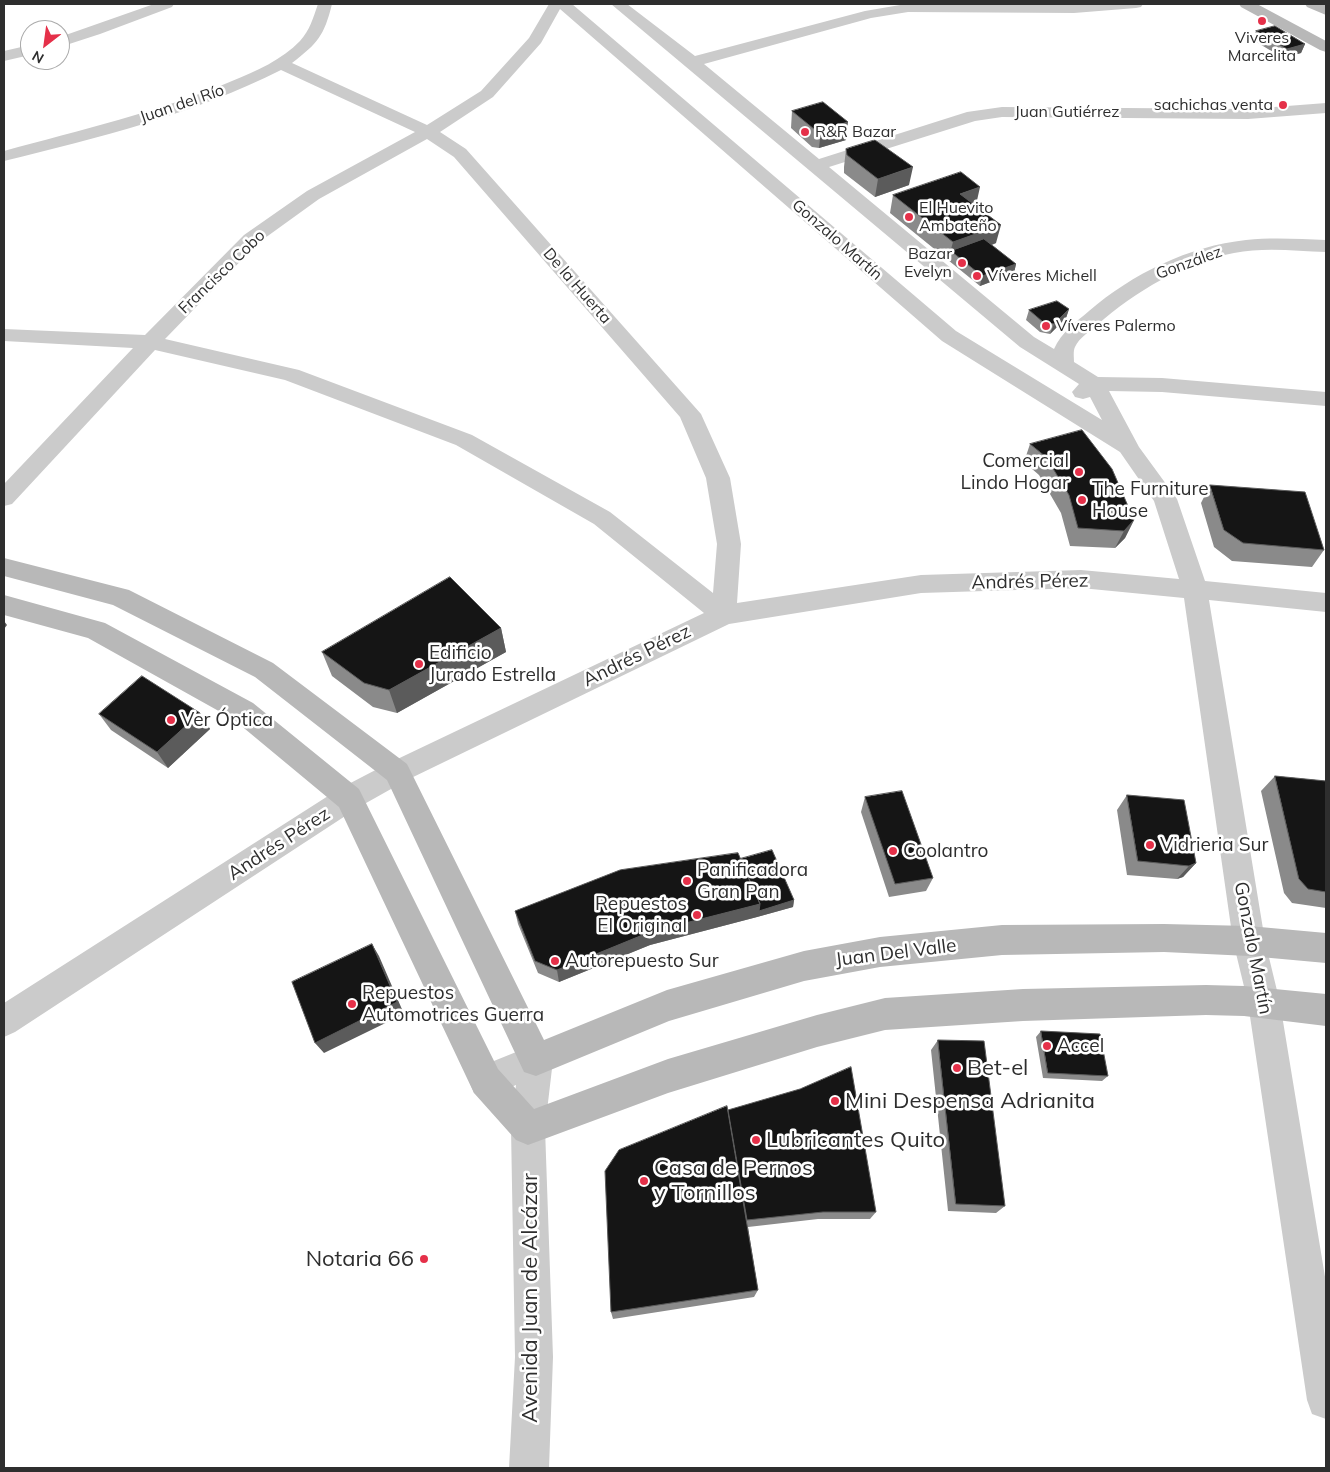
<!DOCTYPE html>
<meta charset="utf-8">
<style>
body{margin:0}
#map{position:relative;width:1330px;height:1472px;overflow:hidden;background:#fff;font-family:Mulish,sans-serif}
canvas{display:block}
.frame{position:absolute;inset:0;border:5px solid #2e2e2e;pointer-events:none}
.north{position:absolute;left:20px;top:20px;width:50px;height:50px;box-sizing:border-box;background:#fff;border:1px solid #ababab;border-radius:50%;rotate:210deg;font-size:14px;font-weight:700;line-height:20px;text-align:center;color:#2e2e2e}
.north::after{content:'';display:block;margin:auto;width:18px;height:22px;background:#e53049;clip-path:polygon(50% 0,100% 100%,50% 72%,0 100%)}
</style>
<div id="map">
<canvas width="1330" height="1472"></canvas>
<div class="frame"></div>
<div class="north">N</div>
</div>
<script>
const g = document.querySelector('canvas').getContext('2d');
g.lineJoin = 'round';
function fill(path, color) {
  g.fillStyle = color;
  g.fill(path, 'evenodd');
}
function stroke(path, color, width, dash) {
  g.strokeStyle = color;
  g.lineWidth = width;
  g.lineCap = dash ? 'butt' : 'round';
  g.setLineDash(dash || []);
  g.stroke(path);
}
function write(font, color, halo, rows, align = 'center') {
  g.font = font + ' Mulish,sans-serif';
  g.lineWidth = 5;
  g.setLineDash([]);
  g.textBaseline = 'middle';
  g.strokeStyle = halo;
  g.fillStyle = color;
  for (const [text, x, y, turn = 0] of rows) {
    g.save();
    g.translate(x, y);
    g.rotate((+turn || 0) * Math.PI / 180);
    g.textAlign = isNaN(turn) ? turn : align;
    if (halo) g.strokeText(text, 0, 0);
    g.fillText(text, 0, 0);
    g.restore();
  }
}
const street = new Path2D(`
 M154,4H174L172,7L100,34L60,47V37Z
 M318,4H332C324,36 318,43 292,63L427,125L481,91L529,38L549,4H572L956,331L1102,420L1090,397L1083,399L1075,397L1072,392L1079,384L1020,347L611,4H627L695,56L865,11L906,4H1143L1141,7L1136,8L1074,13L908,12L871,18L704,64L819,159L967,112L1002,107L1248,109L1326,103V113L1248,119L1002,117L975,121L829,167L1034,337L1054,349C1061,333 1076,322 1089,311C1132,274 1189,246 1246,240C1273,237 1300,239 1326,240V252C1296,251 1264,247 1234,253C1183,263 1136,291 1097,325C1090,331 1079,338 1075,347C1073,351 1074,357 1074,362L1098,377L1162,378L1326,392V406L1162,392L1109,391L1139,447L1177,499L1205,581L1326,593V612L1209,600L1265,941L1280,1003L1326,1283V1419L1312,1414L1307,1400L1248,1003L1233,941L1184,598L1081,588L921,593L729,624L407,780L359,807L15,1032L4,1037V1003L339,789L387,764L704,613L594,524L456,445L285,380L155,350L12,504L4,506V484L133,348L4,341V329L145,335L244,235L307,191L415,132L281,70C194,114 98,138 4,161V151C80,130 159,112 232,81C256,71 282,60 300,41C310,30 313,18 318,4ZM560,9L942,341L1120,452L1154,501L1179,579L1081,570L921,575L737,603L741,544L730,478L701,414L466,149L440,132L493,97L541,43ZM427,139L454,157L680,417L706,478L717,544L713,593L610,512L472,435L299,370L165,339L258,243L319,199Z
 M30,45V55L4,61V51Z
 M536,1044L548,1048L553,1060L545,1128L553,1357L549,1468H509L515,1357L511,1128L516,1085L486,1098L474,1093L469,1081L474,1069Z`);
const secondary = new Path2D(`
 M1239,4H1257L1326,41V52L1320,50L1241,7Z
 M1305,4L1326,5V15L1307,7Z
 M4,558L129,590L273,663L407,764L544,1040L667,990L804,951L880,937L1002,925L1164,924L1249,926L1326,933V963L1249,956L1164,952L1002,955L880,967L804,981L669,1021L536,1076L524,1072L387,780L255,677L113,605L4,576Z
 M4,595L105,623L253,703L359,789L498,1069L534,1109L668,1059L817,1015L885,998L1023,989L1206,985L1244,986L1326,994V1026L1244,1016L1206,1015L1023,1021L885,1030L817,1047L668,1093L528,1145L516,1140L474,1093L339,807L233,719L88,638L4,615Z`);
const wall = new Path2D(`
 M1256,31L1305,44L1301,53L1283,58L1253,40Z
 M792,111L846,140L819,148L812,147L791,128Z
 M846,149L909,185L875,197L844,173V167Z
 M893,195L976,205L996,243L992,245L1016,264L1014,273L980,286L890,213Z
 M1069,309L1066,318L1050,334L1040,332L1026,320L1029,310Z
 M1030,444L1134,520L1125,538L1115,548L1070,546L1061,513L1039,475L1024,462Z
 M1210,485L1324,550L1312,567L1232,561L1214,547L1201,503Z
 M501,628L506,652L397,713L373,707L332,676L322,652Z
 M200,713L210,729L168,768L111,730L99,714Z
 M1275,776L1326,781V908L1292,903L1284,893L1261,791Z
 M1127,795L1196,863L1183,877L1177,879L1127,875L1117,810Z
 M865,797L933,878L926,891L889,897L861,812Z
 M740,859L794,900L793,907L757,917L650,945L559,982L538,973L518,924L515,911Z
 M1041,1031L1108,1076L1102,1081L1043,1078L1036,1037Z
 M938,1040L1005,1206L996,1213L948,1211L931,1050Z
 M728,1110L876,1212L870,1219H818L748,1227L758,1290L754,1297L613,1319L611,1312Z`);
const shadedWall = new Path2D(`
 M1305,44L1301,53L1283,58L1287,49Z
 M848,122L846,140L819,148L821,130Z
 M913,167L909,185L875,197L878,179Z
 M980,187L976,205L956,212L960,194Z
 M1001,225L996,243L958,257L951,251L948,260L953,242Z
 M1016,264L1014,273L980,286L982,276Z
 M1069,309L1066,318L1050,334L1054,324Z
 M1134,520L1125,538L1115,548L1124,531Z
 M4,621L7,625L4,629Z
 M501,628L506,652L397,713L389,690Z
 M200,713L210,729L168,768L157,752Z
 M1196,863L1183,877L1177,879L1189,866Z
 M794,900L793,907L757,917L650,945L559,982L557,970L650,932L760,904Z
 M372,944L379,956L404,1014L324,1053L315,1043Z`);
const building = new Path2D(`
 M1275,26L1305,44L1287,49L1256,31Z
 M823,102L848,122L821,130L814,129L792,111Z
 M875,140L913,167L878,179L847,155L846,149Z
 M961,172L980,187L960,194L1001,225L953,242L893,195Z
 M984,239L1016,264L982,276L951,251Z
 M1057,301L1069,309L1054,324L1043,322L1029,310Z
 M1082,430L1112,469L1134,520L1124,531L1078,528L1069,495L1046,457L1030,444Z
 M1210,485L1305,492L1324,550L1243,543L1224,530Z
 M450,577L501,628L389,690L364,683L322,652Z
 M142,676L200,713L157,752L99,714Z
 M1275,776L1326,781V892L1308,889L1299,879Z
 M902,791L933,878L895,884L865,797Z
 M1127,795L1184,800L1196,863L1189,866L1138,861Z
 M772,850L794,900L759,911L760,904L740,859Z
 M738,853L760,904L650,932L557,970L535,961L515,911L620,870Z
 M372,944L397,1002L315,1043L292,982Z
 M1041,1031L1100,1034L1108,1076L1048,1073Z
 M938,1040L984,1041L1005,1206L956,1204Z
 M851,1067L876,1212H823L747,1220L728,1110L800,1089Z
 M727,1106L758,1290L611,1312L605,1171L619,1150Z`);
const markers = [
 [1262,21,5,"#e53049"],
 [1283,105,5,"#e53049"],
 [805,132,5,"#e53049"],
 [909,217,5,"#e53049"],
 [962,263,5,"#e53049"],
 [977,276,5,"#e53049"],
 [1046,326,5,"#e53049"],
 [1079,472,5,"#e53049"],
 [1082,500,5,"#e53049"],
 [419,664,5,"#e53049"],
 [171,720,5,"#e53049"],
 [1150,845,5,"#e53049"],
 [893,851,5,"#e53049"],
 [687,881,5,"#e53049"],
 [697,915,5,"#e53049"],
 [555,961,5,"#e53049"],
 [352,1004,5,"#e53049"],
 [1047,1046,5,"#e53049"],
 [957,1068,5,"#e53049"],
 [835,1101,5,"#e53049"],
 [756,1140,5,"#e53049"],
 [644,1181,5,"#e53049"],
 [424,1259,5,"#e53049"]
];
const farPoinames = [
 ["Viveres",1262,38,"center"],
 ["Marcelita",1262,56,"center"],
 ["sachichas venta",1273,105,"right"],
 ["R&R Bazar",815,132],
 ["El Huevito",919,208],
 ["Ambateño",919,226],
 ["Bazar",952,254,"right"],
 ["Evelyn",952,272,"right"],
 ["Víveres Michell",987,276],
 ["Víveres Palermo",1056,326]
];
const farStreetnames = [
 ["Juan del Río",182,104,-19],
 ["Juan Gutiérrez",1067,112],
 ["Gonzalo Martín",837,240,41],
 ["González",1189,263,-20],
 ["Francisco Cobo",222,272,-44],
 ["De la Huerta",577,286,49]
];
const poiNames = [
 ["Comercial",1069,461,"right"],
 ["Lindo Hogar",1069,483,"right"],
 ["The Furniture",1092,489],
 ["House",1092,511],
 ["Edificio",429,653],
 ["Jurado Estrella",429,675],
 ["Ver Óptica",181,720],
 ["Vidrieria Sur",1160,845],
 ["Coolantro",903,851],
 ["Panificadora",697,870],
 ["Gran Pan",697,892],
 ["Repuestos",687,904,"right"],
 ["El Original",687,926,"right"],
 ["Autorepuesto Sur",565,961],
 ["Repuestos",362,993],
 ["Automotrices Guerra",362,1015],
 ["Accel",1057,1046]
];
const streetNames = [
 ["Andrés Pérez",1030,582,-1],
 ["Andrés Pérez",637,656,-26],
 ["Andrés Pérez",279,844,-33],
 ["Gonzalo Martín",1253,948,79],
 ["Juan Del Valle",896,953,-7]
];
const nearPoinames = [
 ["Bet-el",967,1068],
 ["Mini Despensa Adrianita",845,1101],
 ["Lubricantes Quito",766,1140],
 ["Casa de Pernos",654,1168],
 ["y Tornillos",654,1193],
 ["Notaria 66",414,1259,"right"]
];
const nearStreetnames = [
 ["Avenida Juan de Alcázar",530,1298,-90]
];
fill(street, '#cbcbcb');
fill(secondary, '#b8b8b8');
fill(wall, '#8a8a8a');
fill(shadedWall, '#5b5b5b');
fill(building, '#151515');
stroke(building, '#5b5b5b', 1);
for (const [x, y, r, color] of markers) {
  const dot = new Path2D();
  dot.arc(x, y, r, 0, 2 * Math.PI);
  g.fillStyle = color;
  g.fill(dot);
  stroke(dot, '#fff', 2);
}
write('16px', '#2e2e2e', '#fff', farPoinames, 'left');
write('16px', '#2e2e2e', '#fff', farStreetnames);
write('19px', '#2e2e2e', '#fff', poiNames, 'left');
write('19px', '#2e2e2e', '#fff', streetNames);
write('22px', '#2e2e2e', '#fff', nearPoinames, 'left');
write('22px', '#2e2e2e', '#fff', nearStreetnames);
</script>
